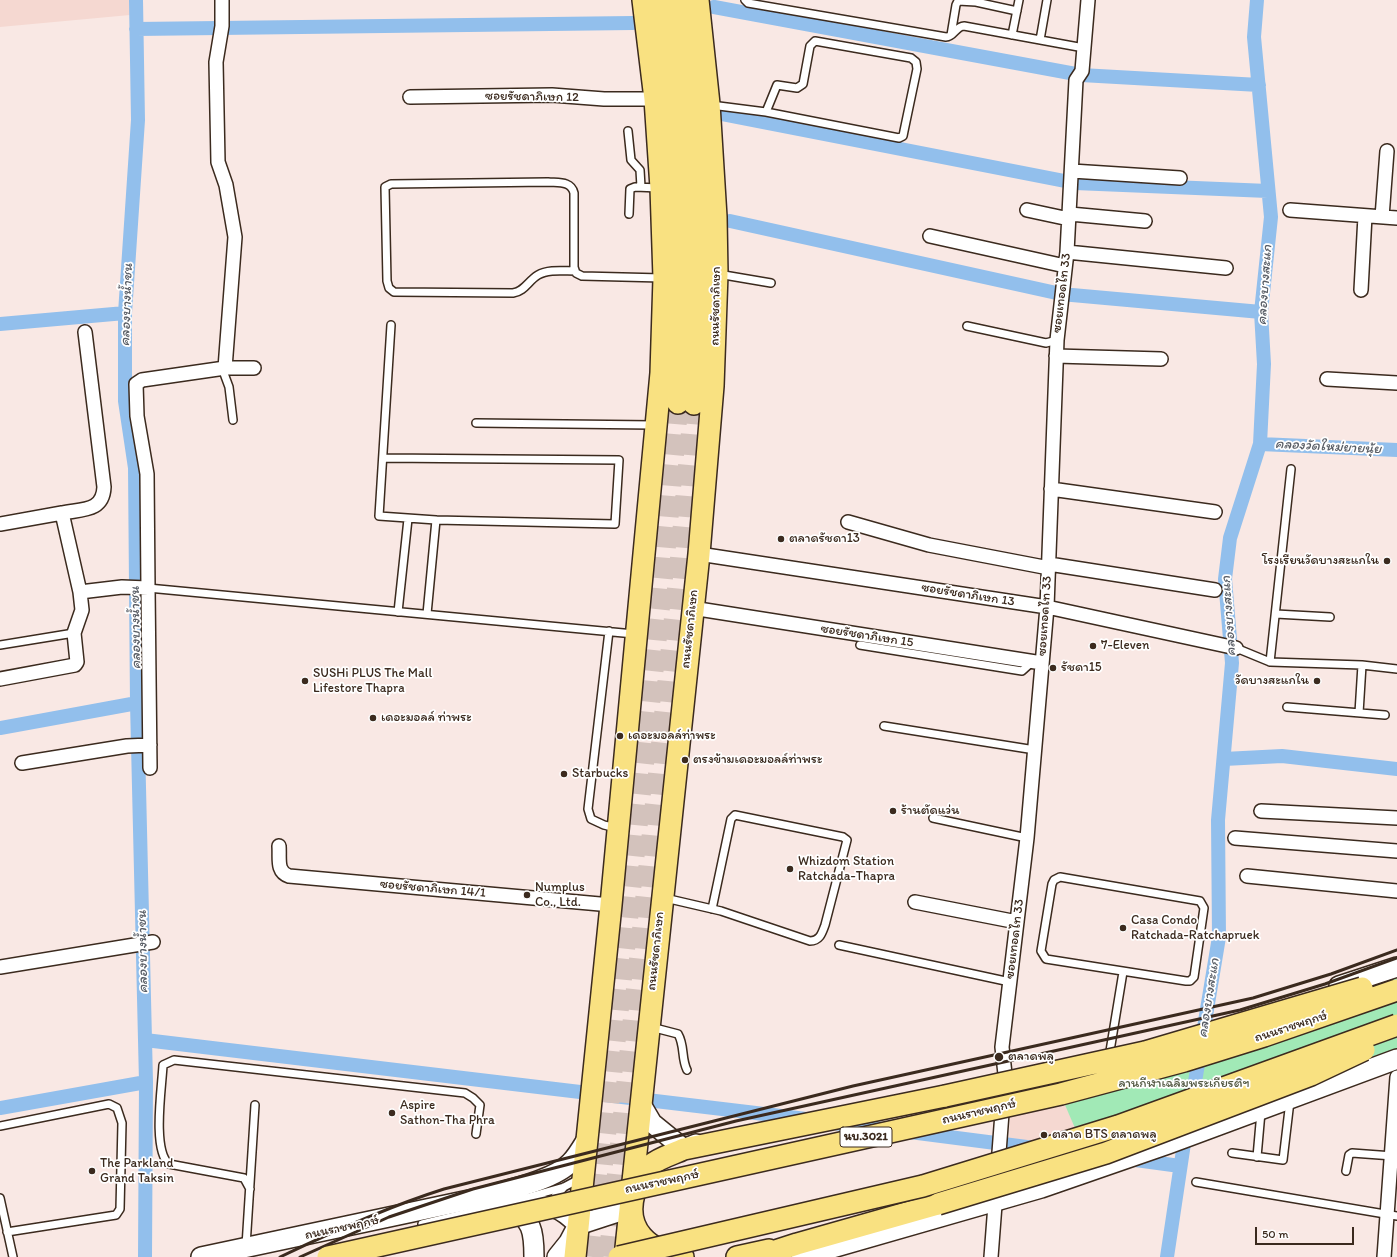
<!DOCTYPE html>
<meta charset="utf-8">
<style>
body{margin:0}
#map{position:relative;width:1397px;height:1257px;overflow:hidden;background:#f9e8e4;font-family:Itim,sans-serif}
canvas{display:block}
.scale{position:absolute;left:1255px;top:1227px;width:99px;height:18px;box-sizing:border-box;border:2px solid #3b2a1e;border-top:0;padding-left:5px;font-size:12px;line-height:14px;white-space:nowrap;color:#3b2a1e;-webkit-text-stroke:3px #fff;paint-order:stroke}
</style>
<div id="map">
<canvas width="1397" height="1257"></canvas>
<div class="scale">50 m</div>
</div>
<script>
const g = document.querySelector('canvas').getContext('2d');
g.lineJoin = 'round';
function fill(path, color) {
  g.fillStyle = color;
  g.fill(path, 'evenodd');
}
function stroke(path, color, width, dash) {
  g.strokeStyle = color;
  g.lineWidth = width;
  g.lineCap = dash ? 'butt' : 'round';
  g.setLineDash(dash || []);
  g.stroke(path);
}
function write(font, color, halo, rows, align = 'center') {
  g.font = font + ' Itim,"Playpen Sans Thai",sans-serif';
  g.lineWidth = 3.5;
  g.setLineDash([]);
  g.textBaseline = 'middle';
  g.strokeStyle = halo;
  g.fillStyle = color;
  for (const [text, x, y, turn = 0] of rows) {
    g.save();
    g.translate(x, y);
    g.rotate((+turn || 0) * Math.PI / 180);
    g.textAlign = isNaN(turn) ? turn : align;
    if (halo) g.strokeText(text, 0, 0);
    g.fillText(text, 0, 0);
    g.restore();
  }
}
const built = new Path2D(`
 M0,0H130V15L0,27Z
 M1140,1049L1091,1165L1007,1189L1012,1076Z`);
const green = new Path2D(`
 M1397,973V1050L1322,1080L1091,1165L1065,1105L1142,1064Z`);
const canal = new Path2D(`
 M136,0L138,120L125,313V401L135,468L137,703L146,1082L145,1257
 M714,7L1081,75L1259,85
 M136,29L633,23
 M716,113L1075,183L1268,191
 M730,221L1061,294L1261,312
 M0,324L125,313
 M1260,444L1397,450
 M0,728L137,703
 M1224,759L1282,756L1397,769
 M145,1040L806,1119
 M1191,1106L1219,937L1218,820L1232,663L1225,579L1230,538L1260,444L1264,364L1261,312L1271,217L1254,37L1257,0
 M0,1108L146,1082
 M834,1123L883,1129
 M910,1132L1089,1155
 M1128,1159L1180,1166
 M1167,1257L1186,1130`);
const primaryTunnel = new Path2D(`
 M593,1257L664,563L678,403
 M609,1257L680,564L694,404`);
const service = new Path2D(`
 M745,0L748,3L946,37C954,37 956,26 964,26L1084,48
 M951,35L956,5L958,1L976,2L1017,11
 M1012,35L1019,0
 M1040,40L1047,0
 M711,105L766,112L899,138L903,136L904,131L917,69L916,62L911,58L815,41L810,46L803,84L797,88L777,85L766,112
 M628,131L631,160L640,170L641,187
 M629,214L630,189L635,187L659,188
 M575,271C563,271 548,269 538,275C528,281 525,291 513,293L394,292L389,288L387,281L385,187L391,184L548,182C559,183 571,181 574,193V267L576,273L582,276L662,278
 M718,274L771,283
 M967,326L1046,343L1057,340
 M222,368L229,387L233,420
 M476,423L653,425
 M383,458L619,460L615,524L436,520L379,516L391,325
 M148,588L634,634
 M398,612L408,519
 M427,614L436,520
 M1276,614L1330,617
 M609,631L588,809L591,819L604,825L616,828
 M0,645L74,633
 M860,645L1022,671L1032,662
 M1236,648L1270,662L1362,665L1397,669
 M1270,662L1291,469
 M1287,707L1385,715
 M1359,713L1362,665
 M884,726L1035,750
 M933,818L1027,838
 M1060,877L1200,901L1204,908L1194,977L1190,981H1186L1046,959L1041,951L1052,884L1054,880Z
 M665,898L721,911L810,941C820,941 822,933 825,925L847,840L843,837L735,815L731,819L712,909
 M839,945L1010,982
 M651,1027L678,1034C685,1046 681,1058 687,1070
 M1110,1051L1123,972
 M0,1126L109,1104L117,1108L122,1123L120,1209L116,1215L7,1232
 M1232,1153L1283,1160L1290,1101
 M1257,1157L1261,1112
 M1346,1171L1349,1155L1352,1153L1393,1156
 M1196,1182L1397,1216
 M250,1189L244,1178L169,1164C152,1150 162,1087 163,1065L174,1060L465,1093L473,1098L480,1105L476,1134
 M529,1197L564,1187L579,1179
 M0,1198L13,1257
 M550,1202L564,1187
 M422,1224L496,1206
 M246,1246L255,1105`);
const minor = new Path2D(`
 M410,97L552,95L604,99H655
 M1072,171L1180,178
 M1027,210L1069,219
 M1290,210L1397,218
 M1070,214L1145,221
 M1382,217L1387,151
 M930,236L1065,266
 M1067,252L1226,268
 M1361,290L1365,216
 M1056,356L1161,359
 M225,368H254
 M1327,379L1397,383
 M1051,489L1215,512
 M848,522L929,545L1049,568
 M0,524L62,513
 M699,554L1047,607L1236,648
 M1049,564L1215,590
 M148,588L150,768
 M80,592L122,587L148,588L147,474L137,416L136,384L142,380L225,368L235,237L226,185L218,162L216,62L222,26V0
 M692,608L1042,663
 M0,679L75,665L77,662L74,633L82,610L80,592L62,513C82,509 103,512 104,487L85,332
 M22,763L127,746L150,745
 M1261,811L1397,818
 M1235,838L1397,851
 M279,846C280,858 276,872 289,876L611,905
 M1247,876L1397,891
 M915,902L1017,922
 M0,967L153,942
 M991,1257L1005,1074L1002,1047L1027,838L1047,607L1057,340L1067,252L1076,80L1082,71L1088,0
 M1384,1257L1397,1077`);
const secondary = new Path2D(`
 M1339,986L1397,967
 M642,1106L652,1123L684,1149L696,1144
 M485,1198C493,1200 501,1203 509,1203C541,1206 553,1199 578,1225
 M510,1205C532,1222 534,1229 534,1257
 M201,1257L483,1197C507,1190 555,1180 571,1162C577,1156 582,1147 587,1139
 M557,1257L569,1242L578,1225L630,1208
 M801,1257L1041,1188L1168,1144L1397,1059`);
const primary = new Path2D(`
 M661,0C669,57 675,115 678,172C682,249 680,326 678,403
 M678,0C684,58 691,115 694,173C698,250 696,327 694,404
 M575,1257L611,905L661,373L664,278L661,188L655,99L643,0
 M625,1257L699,554L713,386L717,274L716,217L709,104L698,0
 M683,1257C649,1251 624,1230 634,1194C637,1183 641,1173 651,1165C659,1158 673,1154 684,1149L945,1096
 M737,1257L769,1250
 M757,1257L797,1244L938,1204`);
const rail = new Path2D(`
 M280,1257C334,1231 387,1207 444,1189L853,1086L1253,998L1331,974L1397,950
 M300,1257L389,1217L473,1189L736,1121L1240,1010L1325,984L1397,958`);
const primaryBridge = new Path2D(`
 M945,1096L1145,1052L1362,988
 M938,1204L1106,1153L1311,1075L1364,1050
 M328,1257L1061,1094L1184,1061L1264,1036L1397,990
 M619,1257L923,1186L1118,1126L1397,1025`);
const markers = [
 [781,539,4,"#3b2a1e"],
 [1387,561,4,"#3b2a1e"],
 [1093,646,4,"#3b2a1e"],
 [1053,668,4,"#3b2a1e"],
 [305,681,4,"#3b2a1e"],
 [1317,681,4,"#3b2a1e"],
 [373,718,4,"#3b2a1e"],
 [620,736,4,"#3b2a1e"],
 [685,760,4,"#3b2a1e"],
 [564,774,4,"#3b2a1e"],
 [893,811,4,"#3b2a1e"],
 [790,869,4,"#3b2a1e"],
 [527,895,4,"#3b2a1e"],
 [1123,928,4,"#3b2a1e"],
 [999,1057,5,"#3b2a1e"],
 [392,1113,4,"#3b2a1e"],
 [1044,1135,4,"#3b2a1e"],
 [92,1171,4,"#3b2a1e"]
];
const shields = [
 [866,1137,52]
];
const shieldNames = [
 ["นบ.3021",866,1137]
];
const streetNames = [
 ["ซอยรัชดาภิเษก 12",532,97,1],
 ["ซอยเทอดไท 33",1062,293,-83],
 ["ถนนรัชดาภิเษก",716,306,-89],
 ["ซอยรัชดาภิเษก 13",968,595,9],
 ["ซอยเทอดไท 33",1045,616,-86],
 ["ถนนรัชดาภิเษก",690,629,-84],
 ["ซอยรัชดาภิเษก 15",867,636,9],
 ["ซอยรัชดาภิเษก 14/1",433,889,5],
 ["ซอยเทอดไท 33",1015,939,-83],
 ["ถนนรัชดาภิเษก",656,951,-84],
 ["ถนนราชพฤกษ์",1291,1027,-18],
 ["ถนนราชพฤกษ์",979,1112,-13],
 ["ถนนราชพฤกษ์",662,1182,-12],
 ["ถนนราชพฤกษ์",342,1228,-12]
];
const poiNames = [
 ["ตลาดรัชดา13",789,539],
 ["โรงเรียนวัดบางสะแกใน",1379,561,"right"],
 ["7-Eleven",1101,646],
 ["รัชดา15",1061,668],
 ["SUSHi PLUS The Mall",313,674],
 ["Lifestore Thapra",313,689],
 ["วัดบางสะแกใน",1309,681,"right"],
 ["เดอะมอลล์ ท่าพระ",381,718],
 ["เดอะมอลล์ท่าพระ",628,736],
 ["ตรงข้ามเดอะมอลล์ท่าพระ",693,760],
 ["Starbucks",572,774],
 ["ร้านตัดแว่น",901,811],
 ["Whizdom Station",798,862],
 ["Ratchada-Thapra",798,877],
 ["Numplus",535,888],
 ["Co., Ltd.",535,903],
 ["Casa Condo",1131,921],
 ["Ratchada-Ratchapruek",1131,936],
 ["ตลาดพลู",1008,1057],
 ["Aspire",400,1106],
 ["Sathon-Tha Phra",400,1121],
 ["ตลาด BTS ตลาดพลู",1052,1135],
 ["The Parkland",100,1164],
 ["Grand Taksin",100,1179]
];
const parkNames = [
 ["ลานกีฬาเฉลิมพระเกียรติฯ",1184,1084]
];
const waterNames = [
 ["คลองบางสะแก",1265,285,-86],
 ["คลองบางน้ำชน",127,305,-88],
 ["คลองวัดใหม่ยายนุ้ย",1328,447,3],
 ["คลองบางสะแก",1229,616,-94],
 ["คลองบางน้ำชน",136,628,-91],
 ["คลองบางน้ำชน",143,952,-91],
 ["คลองบางสะแก",1209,998,-81]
];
fill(built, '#f5d8d1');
fill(green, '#a1e9b6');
stroke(canal, '#92bfec', 14);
stroke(primaryTunnel, '#d3c2bc', 21, [21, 10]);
stroke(service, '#3b2a1e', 10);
stroke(minor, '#3b2a1e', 16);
stroke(secondary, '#3b2a1e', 22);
stroke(primary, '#3b2a1e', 24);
stroke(service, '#fff', 7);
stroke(minor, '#fff', 13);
stroke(secondary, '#fff', 19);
stroke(primary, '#f9e181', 21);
stroke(rail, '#3b2a1e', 3);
stroke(primaryBridge, '#3b2a1e', 24, []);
stroke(primaryBridge, '#f9e181', 21);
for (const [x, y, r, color] of markers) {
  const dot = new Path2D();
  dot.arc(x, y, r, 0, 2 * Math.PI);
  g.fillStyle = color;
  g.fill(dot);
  stroke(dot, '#fff', 1.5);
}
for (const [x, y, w] of shields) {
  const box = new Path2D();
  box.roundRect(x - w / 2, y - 10, w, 20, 3);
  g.fillStyle = '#fff';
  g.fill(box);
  stroke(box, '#3b2a1e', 1);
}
write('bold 12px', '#3b2a1e', null, shieldNames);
write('13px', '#3b2a1e', '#fff', streetNames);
write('13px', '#3b2a1e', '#fff', poiNames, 'left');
write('13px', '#545a44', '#fff', parkNames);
write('italic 14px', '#595e66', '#fff', waterNames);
</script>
